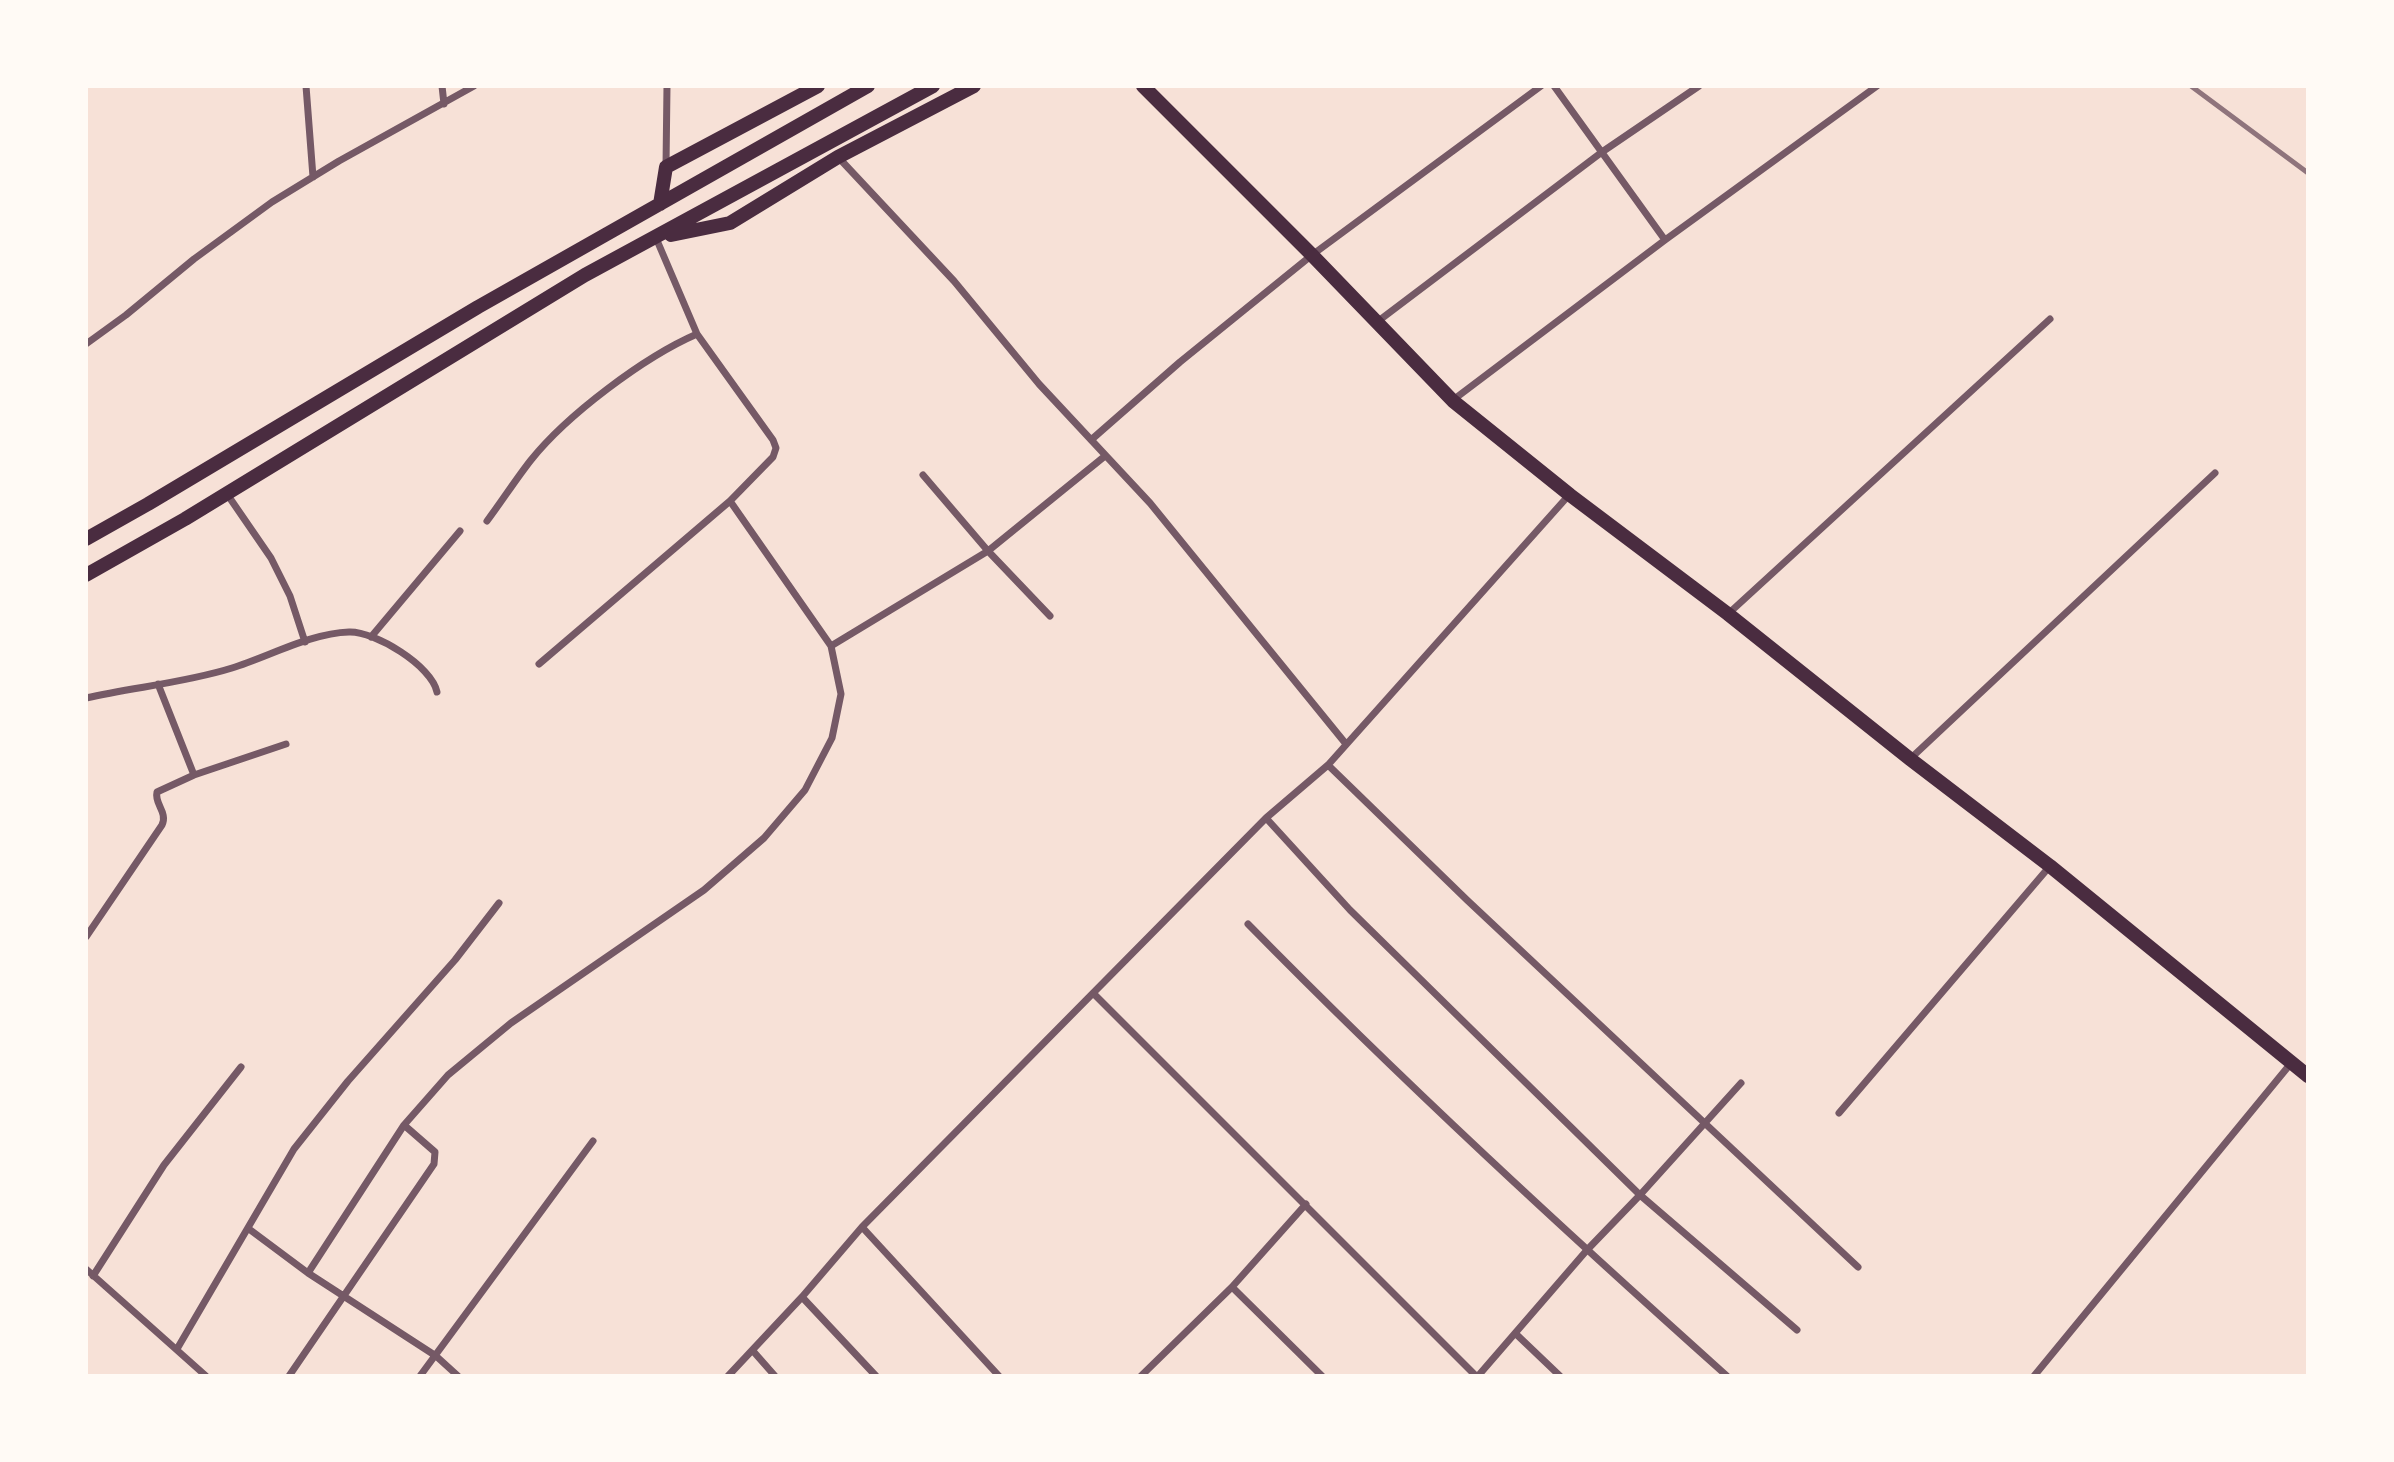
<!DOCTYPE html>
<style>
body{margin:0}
#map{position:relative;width:2394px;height:1462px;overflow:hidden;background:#f7e1d7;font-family:"Exo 2",sans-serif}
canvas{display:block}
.frame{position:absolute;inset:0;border:88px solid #fffaf5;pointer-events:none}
</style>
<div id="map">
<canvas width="2394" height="1462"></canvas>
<div class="frame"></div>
</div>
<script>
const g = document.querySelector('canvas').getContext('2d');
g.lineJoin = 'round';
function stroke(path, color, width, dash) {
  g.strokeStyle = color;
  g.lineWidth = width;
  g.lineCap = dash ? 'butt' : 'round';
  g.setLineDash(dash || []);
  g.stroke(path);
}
const minor = new Path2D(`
 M306,86L313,177
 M442,86L444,104
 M1554,86L1665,240
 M838,157L954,281L1039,384L1150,503L1346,744
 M666,166L667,86
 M1377,322L1602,152L1699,86
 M86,344L126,315L194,259L272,202L339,161L474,86
 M1453,400L1665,240L1877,86
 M1091,440L1180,362L1312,255L1541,86
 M923,475L988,551L1050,616
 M227,494L271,558L290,596L305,642
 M487,521C502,501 516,479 531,460C567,415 644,357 697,334
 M1728,614L2050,319
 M371,637L460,531
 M831,646L988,551L1105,456
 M539,664L730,501
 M158,684L194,775L286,744
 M86,698C134,687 184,683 232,668C268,657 311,633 349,632C375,631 432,666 437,692
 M1910,759L2215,473
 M1328,765L1467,900L1858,1267
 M1266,818L1350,910L1640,1195L1797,1330
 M1248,924C1402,1081 1564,1230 1727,1376
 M86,937L162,825C168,812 154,804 157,792L194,775
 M1094,994L1476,1376
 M1839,1113L2050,866
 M862,1227L999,1376
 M249,1229L308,1273L436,1356L458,1376
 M86,1269L206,1376
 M308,1273L404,1125L448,1075L511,1023L704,890L764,838L805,790L832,738L841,694L831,646L730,501L773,457L776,448L773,440L697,334L656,238
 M93,1276L164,1165L241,1067
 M1232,1287L1322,1376
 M802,1297L876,1376
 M1516,1334L1560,1376
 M177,1349L294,1149L348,1081L455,960L499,903
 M753,1351L775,1376
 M289,1376L434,1164L435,1152L404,1125
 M420,1376L593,1141
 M728,1376L802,1297L862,1227L1266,818L1328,765L1569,495
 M1141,1376L1232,1287L1306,1204
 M1478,1376L1587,1250L1640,1195L1741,1083
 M2034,1376L2292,1062`);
const secondary = new Path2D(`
 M1143,86L1312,255L1453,401L1570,495L1728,614L1910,759L2050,866L2308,1076
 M660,204L666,167L818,86
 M671,235L730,223L838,157L974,86
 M86,539L148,504L478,307L868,86
 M86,575L185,519L585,275L933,86`);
const rail = new Path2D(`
 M2191,86L2308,173`);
stroke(minor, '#755966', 7);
stroke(secondary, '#4a2c40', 14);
stroke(rail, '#8f747c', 5);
</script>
